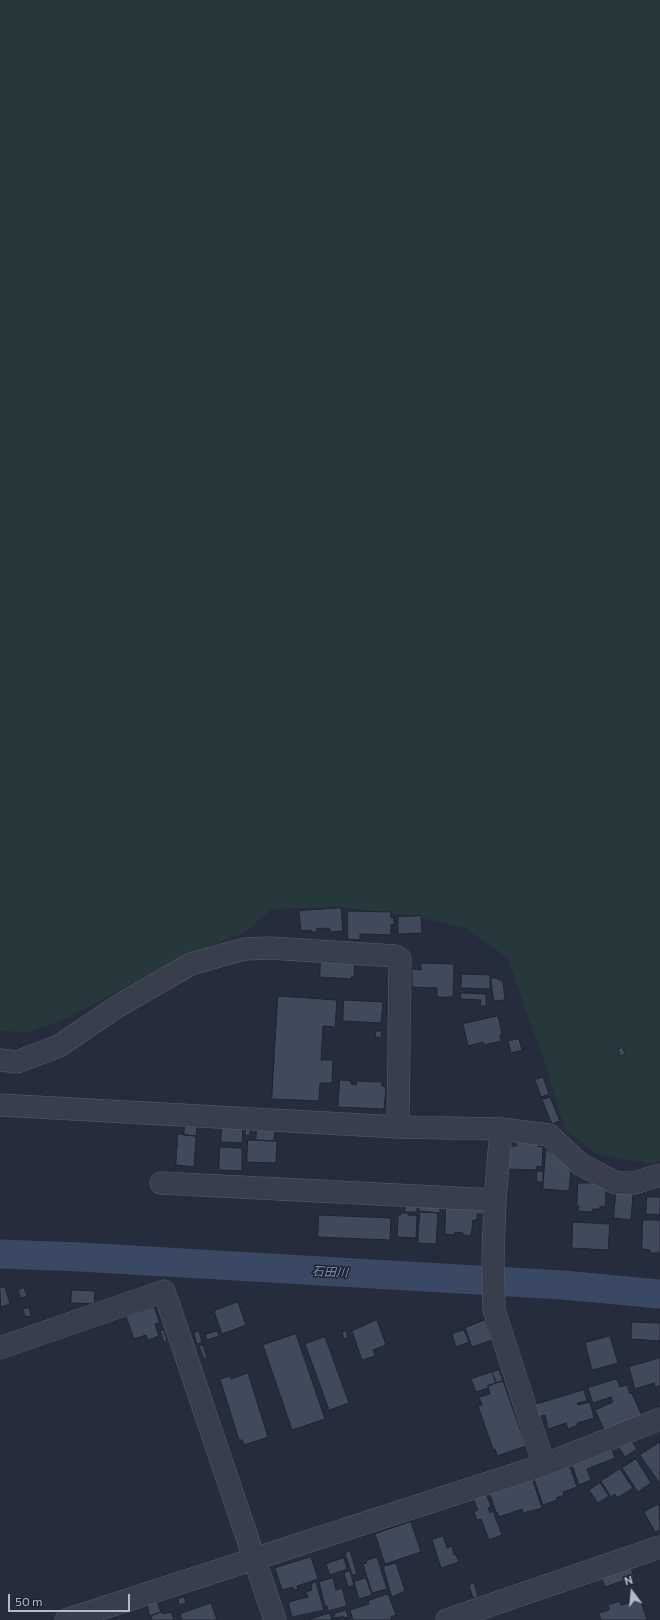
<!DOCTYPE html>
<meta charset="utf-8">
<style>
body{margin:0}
#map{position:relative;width:660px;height:1620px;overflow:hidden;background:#252c3c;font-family:Commissioner,sans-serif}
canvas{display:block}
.north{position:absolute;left:612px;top:1572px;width:40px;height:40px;-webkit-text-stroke:3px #1e2331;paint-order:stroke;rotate:344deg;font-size:11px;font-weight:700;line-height:16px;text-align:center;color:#b4bac7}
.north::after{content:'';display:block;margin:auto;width:14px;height:18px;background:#b4bac7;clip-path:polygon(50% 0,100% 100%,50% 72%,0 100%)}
.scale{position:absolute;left:8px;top:1594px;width:122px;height:18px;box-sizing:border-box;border:2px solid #b4bac7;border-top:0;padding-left:5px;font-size:12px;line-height:14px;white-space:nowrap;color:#b4bac7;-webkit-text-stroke:3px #1e2331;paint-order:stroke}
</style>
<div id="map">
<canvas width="660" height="1620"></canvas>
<div class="north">N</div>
<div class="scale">50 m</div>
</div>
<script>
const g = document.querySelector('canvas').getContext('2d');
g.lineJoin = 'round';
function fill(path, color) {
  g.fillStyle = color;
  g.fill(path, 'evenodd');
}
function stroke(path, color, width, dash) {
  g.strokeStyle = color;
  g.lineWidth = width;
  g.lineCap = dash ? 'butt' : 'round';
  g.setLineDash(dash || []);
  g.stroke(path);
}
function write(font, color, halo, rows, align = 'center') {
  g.font = font + ' Commissioner,"Noto Sans JP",sans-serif';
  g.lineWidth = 3;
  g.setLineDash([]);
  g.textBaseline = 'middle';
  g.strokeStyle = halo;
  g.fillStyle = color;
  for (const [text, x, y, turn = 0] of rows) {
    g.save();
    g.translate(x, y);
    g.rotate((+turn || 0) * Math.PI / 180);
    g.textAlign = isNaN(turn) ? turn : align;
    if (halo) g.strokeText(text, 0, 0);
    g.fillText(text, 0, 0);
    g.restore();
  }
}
const green = new Path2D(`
 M0,0H660V1160L653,1164L596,1154L565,1129L545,1063L507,957L464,928L414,916L339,907L272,909L245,932L180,959L63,1020L26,1033L0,1030Z`);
const river = new Path2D(`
 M0,1254L80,1257L563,1285L660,1294`);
const building = new Path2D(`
 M341,908L343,931L330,932V929L323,928L316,929L317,932H311V930L301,931L299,911Z
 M348,911L391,912V918H394V925L391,924V935L360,934V940L348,939Z
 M421,916L422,933L398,934V917Z
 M321,957L355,959L354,977H351V979L320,977Z
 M421,963L454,964L453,997H437V988L412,987V969L421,970Z
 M462,974L490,975V989L461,988Z
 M491,978H496L503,982L505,1000L494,1001Z
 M461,993L486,994V1006H480L481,1000L461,999Z
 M278,996L337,1000L335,1027L323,1026L321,1060H333L332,1083H320L319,1101L272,1099Z
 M344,1000L383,1002L381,1023L343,1021Z
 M498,1016L502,1034L500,1035L501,1041L484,1045L483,1042L468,1046L463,1024Z
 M376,1031H382L381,1038L376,1037Z
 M519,1039L522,1050L511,1053L508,1041Z
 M623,1048L625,1054L620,1056L618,1049Z
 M543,1077L549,1094L541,1097L535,1080Z
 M340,1080L351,1081V1084L356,1085L357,1081L382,1082V1086L386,1087L384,1109L338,1107Z
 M550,1097L560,1121L552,1124L542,1100Z
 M185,1123L197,1124L196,1136L184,1135Z
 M222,1126L243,1127L242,1143L221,1142Z
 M257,1128L275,1129L274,1141L256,1140Z
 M246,1129L250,1130V1136L245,1135Z
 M178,1134L196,1136L194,1167L176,1165Z
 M248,1140L277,1141L276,1163L247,1162Z
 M516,1140L538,1144V1146L543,1147L542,1167L537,1166L536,1170L508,1169L509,1146H516Z
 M220,1147L242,1148V1171L219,1170Z
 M546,1149L569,1167V1169H571L569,1191L543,1189Z
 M537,1171H543V1182H537Z
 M578,1183H601L606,1187L605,1207L600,1206V1209H593L592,1212L578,1211L579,1206L577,1205Z
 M616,1192L633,1194L631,1220L614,1218Z
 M647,1197H660V1215L646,1214Z
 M406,1202L417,1203V1212H405Z
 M419,1202L440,1204V1213L419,1211Z
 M446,1208L489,1210V1214H477V1220H473L471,1236L463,1235V1233L455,1232L454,1235L445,1234Z
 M420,1212L438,1213L436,1244L418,1243Z
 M401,1213H408V1215L417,1216L416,1238L397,1237L398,1215H401Z
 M319,1215L391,1218L390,1240L318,1237Z
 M643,1220H660V1253H650V1250L642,1249Z
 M573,1222L610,1224L608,1250L572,1248Z
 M0,1287H5L10,1304L1,1307Z
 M24,1288L27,1296L21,1298L18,1290Z
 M72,1290L95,1291L94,1304L71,1303Z
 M238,1302L246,1325L222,1334L214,1311Z
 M154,1307L160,1323L155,1324L159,1336L148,1340L146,1335L134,1339L126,1316Z
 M29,1308L31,1316L25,1317L23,1309Z
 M377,1320L386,1345L373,1350L375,1356L362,1360L352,1331Z
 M485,1320L492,1340L472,1347L465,1328Z
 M632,1322L660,1323V1341L631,1339Z
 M164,1330L167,1341L164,1342L160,1331Z
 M464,1330L469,1342L456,1347L452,1334Z
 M199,1331L202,1342L197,1344L194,1333Z
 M217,1331L219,1336L207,1340L205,1335Z
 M346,1331L348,1338L344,1339L342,1332Z
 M296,1334L325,1419L292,1430L263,1345Z
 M610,1336L618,1363L592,1370L585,1343Z
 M325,1337L349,1403L329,1410L305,1344Z
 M203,1345L207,1358L204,1359L199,1346Z
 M660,1358V1386L655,1387L654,1383L635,1389L629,1367Z
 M499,1370L503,1381L496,1383L492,1372Z
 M492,1372L496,1383L488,1386V1388L476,1392L471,1379Z
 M248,1373L268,1437L244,1445L242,1440H239L220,1379L230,1376L231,1379Z
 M617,1379L620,1387L627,1385L630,1394L632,1393L642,1416L605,1432L595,1410L613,1402L611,1397L593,1403L588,1388Z
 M503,1381L526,1446L497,1456L495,1449H493L478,1406L482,1405L479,1397L490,1394L488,1386Z
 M584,1390L587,1401L577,1403L578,1405L590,1402L594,1418L577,1423L578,1425L568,1429L566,1423L548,1429L545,1415L538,1417L534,1405Z
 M631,1440L637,1449L625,1457L619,1448Z
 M660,1442V1484L640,1455Z
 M612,1450L615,1458L587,1469L591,1480L579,1485L572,1465Z
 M636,1459L651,1483L638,1492L622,1468Z
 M570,1467L577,1487L563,1492L564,1495L556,1498L557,1500L543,1505L534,1479Z
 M620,1469L633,1488L617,1498L615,1494L611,1497L601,1481Z
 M532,1478L542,1508L523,1513L522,1509L499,1517L497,1512H496L489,1492Z
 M600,1483L609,1496L598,1503L589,1490Z
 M486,1493L491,1507L488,1508L490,1513L493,1511L502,1535L489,1540L481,1519L477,1520L474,1512L478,1510L473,1498Z
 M659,1504L660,1530L655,1532L644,1512Z
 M411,1522L421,1552L385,1564L375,1534Z
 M443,1536L447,1548L452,1546L454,1555H456L459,1562L441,1568L432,1540Z
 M350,1551L357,1574L352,1575L345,1553Z
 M311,1557L318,1579L297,1586L298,1589L294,1590L293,1587L282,1590L275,1568Z
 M377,1557L387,1589L372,1593L363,1564L367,1563L366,1561Z
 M344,1558L347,1569L330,1575L326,1564Z
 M396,1563L405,1591L392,1597L383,1567Z
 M630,1566L634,1577L605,1587L601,1576Z
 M350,1571L354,1585L348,1587L344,1573Z
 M333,1578L336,1590L342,1588L347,1606L328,1611L327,1606H325L319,1582Z
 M366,1578L372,1595L359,1599L354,1582Z
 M316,1582L324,1610L292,1617L288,1602L308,1597L306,1592L312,1590L311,1584Z
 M474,1583L478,1597L473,1598L469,1585Z
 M388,1594L396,1615L391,1617L392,1620H353L350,1610L369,1604L368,1601Z
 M184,1597L186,1603L179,1605L178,1599Z
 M640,1599L647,1620H601L599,1613L609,1610L608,1605L620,1601L621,1605Z
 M157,1602L161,1612L150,1616L147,1605Z
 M211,1603L217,1620H182L180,1614Z
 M346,1610L348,1617L344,1618L343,1616L335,1618L334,1614Z
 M162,1612L163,1614L171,1612L174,1620H152L151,1616Z
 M330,1613L332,1620H308Z`);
const minor = new Path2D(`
 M0,1060L17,1062L59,1046L118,1006L191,964L244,949L270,948L396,956L400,959L398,1127
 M0,1105L398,1127L501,1129L549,1135L580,1164L616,1183H634L660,1175
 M501,1129L495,1200L493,1256L494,1310L544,1465
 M161,1183L495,1200
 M0,1348L164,1291L275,1620
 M66,1620L544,1465L660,1419
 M447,1620L660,1547`);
const waterNames = [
 ["石田川",330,1272,3]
];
fill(green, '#27383d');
stroke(river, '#3b4864', 29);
fill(building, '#414a5b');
stroke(building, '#202533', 1);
stroke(minor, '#575c6a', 23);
stroke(minor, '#393e4c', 22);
write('italic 12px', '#7d8dad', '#1e2331', waterNames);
</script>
